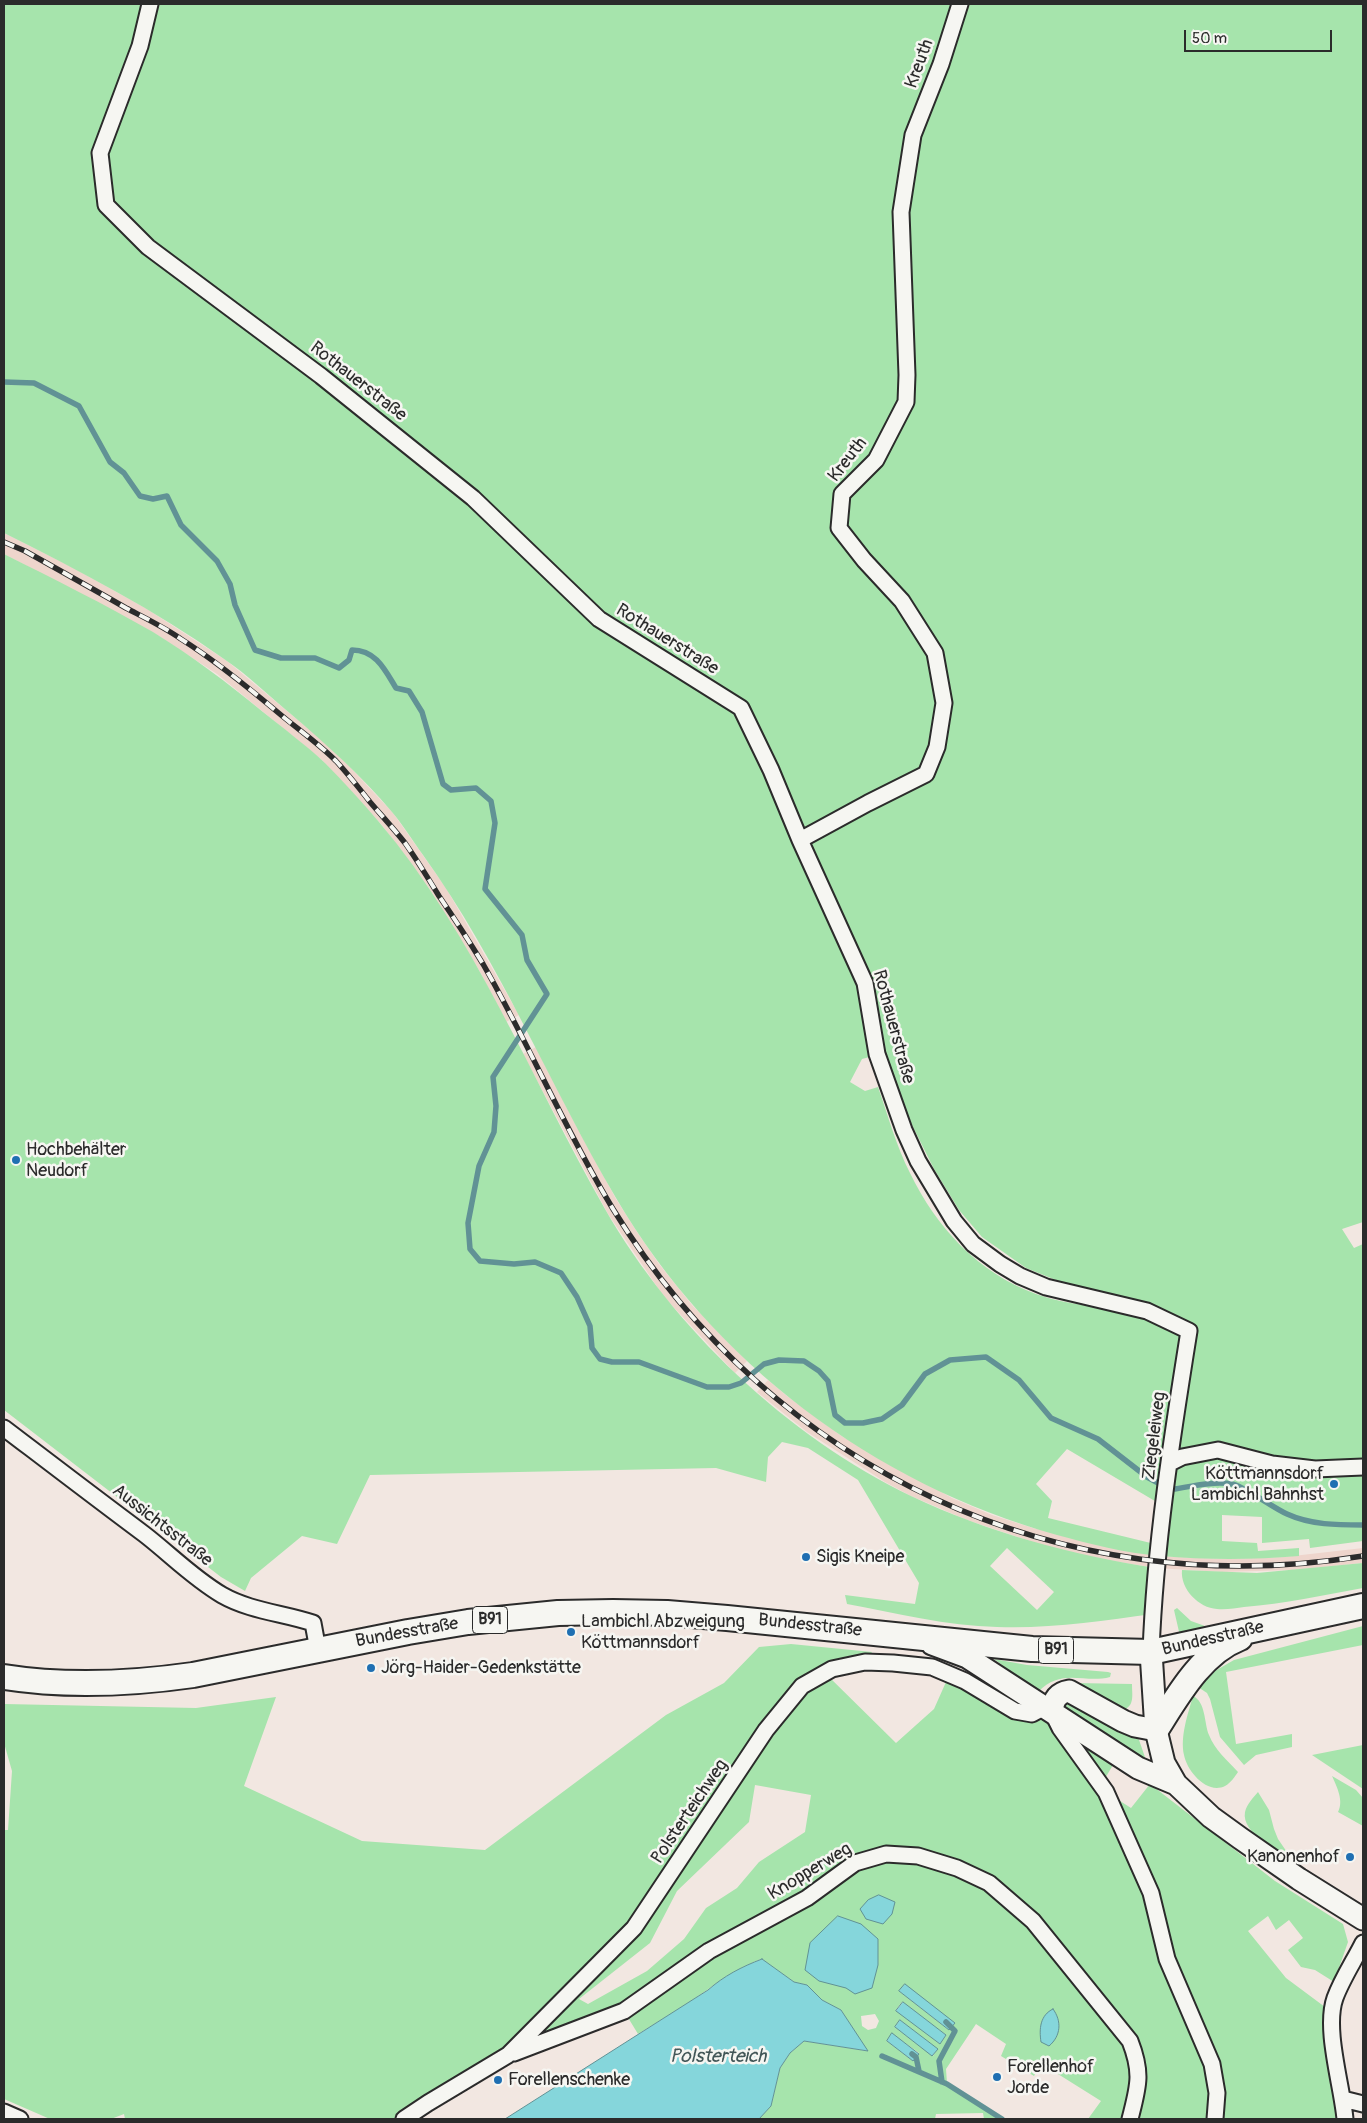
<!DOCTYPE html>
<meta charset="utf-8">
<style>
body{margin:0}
#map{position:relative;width:1367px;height:2123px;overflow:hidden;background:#f2e7e1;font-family:Pangolin,sans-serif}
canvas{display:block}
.frame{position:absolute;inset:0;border:5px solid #2b2b2b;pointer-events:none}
.scale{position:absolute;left:1184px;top:30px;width:148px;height:22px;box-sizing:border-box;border:2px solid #2b2b2b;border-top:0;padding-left:6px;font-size:15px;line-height:18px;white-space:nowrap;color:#2b2b2b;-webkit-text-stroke:4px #f6f6f2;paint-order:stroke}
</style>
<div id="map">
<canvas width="1367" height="2123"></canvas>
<div class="frame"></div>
<div class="scale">50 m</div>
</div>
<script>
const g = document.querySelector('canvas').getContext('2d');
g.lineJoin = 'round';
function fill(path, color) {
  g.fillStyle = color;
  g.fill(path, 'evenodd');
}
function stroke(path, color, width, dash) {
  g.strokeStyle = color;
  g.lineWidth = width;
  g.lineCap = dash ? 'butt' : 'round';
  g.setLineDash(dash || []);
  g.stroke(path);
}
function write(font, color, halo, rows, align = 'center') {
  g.font = font + ' Pangolin,sans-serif';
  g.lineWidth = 5;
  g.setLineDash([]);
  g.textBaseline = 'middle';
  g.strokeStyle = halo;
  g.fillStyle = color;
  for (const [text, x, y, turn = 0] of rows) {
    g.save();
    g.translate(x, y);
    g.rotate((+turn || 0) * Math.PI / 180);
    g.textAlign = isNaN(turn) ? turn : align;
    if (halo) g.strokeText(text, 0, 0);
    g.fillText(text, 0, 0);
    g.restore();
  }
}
const built = new Path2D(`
 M4,533L70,566L147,609L227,661L334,750L393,813L446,888L519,1015L506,1022L479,970L429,888L381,824L323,761L217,674L154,633L4,554Z
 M536,1047L573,1120L616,1199L637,1232L659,1264L692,1305L747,1361L735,1373L664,1297L608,1214L523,1054Z
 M768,1380L787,1396L843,1437L952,1498L992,1515L1033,1528L1158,1556L1222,1559L1284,1557L1363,1548V1563L1293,1570L1222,1572L1156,1568L1093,1558L1051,1548L967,1520L911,1496L885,1482L807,1432L757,1392Z`);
const green = new Path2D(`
 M4,4H1363V1222L1342,1229L1354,1248L1363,1244V1541L1310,1548L1309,1539L1262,1543V1517L1222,1515V1541L1257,1543L1258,1551L1299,1548V1556C1253,1560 1206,1560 1160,1556C1125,1553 1090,1544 1057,1535C874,1484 712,1362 616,1198C549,1084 500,962 423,855C413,841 403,825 392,812C362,776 327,745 292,715C269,696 248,675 224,659C155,610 80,571 4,533ZM877,1055L934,1169L959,1210L982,1237L1026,1268L1115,1304L1107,1309C1083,1305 1058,1302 1036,1294C978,1273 936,1227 910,1173C896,1146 888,1115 878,1087L865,1091L850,1082L862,1059ZM1067,1449L1165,1507L1159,1545L1048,1518L1052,1501L1036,1484Z
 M4,554C54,579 104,604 153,632C192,656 228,683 263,712C284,729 306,745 325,763C344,782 362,802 379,822C475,935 532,1081 605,1209C673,1328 788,1437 911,1496C989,1533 1072,1555 1156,1568L1153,1614C1101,1621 1049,1629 997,1627C947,1626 896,1613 847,1604L845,1595L915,1604L919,1583L858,1480L808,1448L782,1442L768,1457L766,1482L716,1468L370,1475L337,1544L302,1536L251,1578L245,1591L221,1577L4,1410ZM1007,1548L1054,1592L1037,1610L990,1566Z
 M1363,1563V1588C1324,1595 1284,1604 1244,1607C1236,1608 1226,1610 1217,1609C1199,1608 1180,1589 1182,1570L1257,1573Z
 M1177,1608L1191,1621L1205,1626L1207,1629L1180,1636L1174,1610Z
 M1363,1626V1645L1226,1672L1236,1744L1292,1734V1747L1256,1755L1244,1765L1220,1737L1210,1699L1207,1693L1198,1687L1208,1675L1234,1660Z
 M791,1644L872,1652L865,1662L825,1673L896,1743L934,1709L950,1673L1060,1728L1113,1765L1101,1785L1106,1792L1131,1808L1150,1784L1275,1881L1343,1924L1348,1942L1334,1982L1315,1970L1301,1967L1288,1950L1303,1938L1289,1920L1276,1930L1268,1916L1248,1931L1286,1978L1325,2007V2029L1345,2119H1088L1101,2101L1042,2064L1034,2076L1001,2056L1006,2044L976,2024L946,2069L947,2083L1002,2119H984L983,2113L936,2114L935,2119H759L771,2106L780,2068L790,2053L804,2041L867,2051L841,2010L822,2000L807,1985L794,1982L761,1959C738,1969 728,1975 707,1990C685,2006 661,2020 638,2034L624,2011L508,2055L404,2119H125L124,2114L111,2119H50L4,2099V1830H8L12,1771L4,1743V1704L196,1708L276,1697L244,1786L362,1841L485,1850L666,1715L724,1683L759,1647ZM755,1785L811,1795L805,1832L759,1862L737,1888L706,1908L684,1939L647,1971L588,2004L579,1999L650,1943L677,1891L749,1822ZM899,1991L954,2023L949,2030ZM902,2002L946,2035L940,2044L896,2010ZM875,2014L879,2021L876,2028L868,2030L862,2026L861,2016ZM900,2020L937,2049L933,2056L895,2027ZM892,2034L919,2053L913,2061L887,2041Z
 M994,1659L1027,1665L1108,1672L1111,1673L1110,1677C1084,1684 1062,1667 1038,1692Z
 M1074,1683L1132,1684C1132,1695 1135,1706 1123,1710Z
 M1193,1696C1206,1702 1204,1723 1209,1735C1215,1750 1227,1760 1238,1772C1235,1776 1231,1783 1225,1786C1207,1795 1187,1771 1184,1755C1180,1736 1188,1714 1193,1696Z
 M1066,1701L1116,1730L1138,1737L1147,1763L1079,1720C1075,1713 1067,1709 1063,1703Z
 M1363,1745V1789L1312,1755Z
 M1332,1776L1356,1790L1363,1798V1826L1338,1812C1344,1801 1337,1787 1332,1776Z
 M1258,1792L1269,1810L1274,1829L1278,1839L1293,1861C1278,1851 1241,1833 1245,1812C1247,1804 1253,1798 1258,1792Z`);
const water = new Path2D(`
 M879,1895L895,1902L892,1914L883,1924L866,1919L860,1909L868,1900Z
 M838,1916L861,1924L878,1939V1965L872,1988L855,1994L846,1988L819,1981L805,1970L810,1943Z
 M762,1959L794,1982L807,1985L822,2000L841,2010L868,2051L804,2041L790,2053L780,2068L771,2106L759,2119H505L708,1990C724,1976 741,1967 762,1959Z
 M905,1984L955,2023L949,2030L899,1991Z
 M903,2002L946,2035L940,2044L896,2011Z
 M1053,2009C1062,2021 1061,2036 1049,2046L1041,2042C1039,2029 1040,2015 1053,2009Z
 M900,2020L938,2049L932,2056L895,2027Z
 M892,2033L919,2054L913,2061L887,2041Z`);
const stream = new Path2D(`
 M4,382L34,383L79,406L110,462L124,473L140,496L153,499L167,496L181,525L217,561L230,584L235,605L255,650L281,658H315L339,668L349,660L352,650C376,650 385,670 396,688L409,691L422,712L443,784L451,790L476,788L491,801L495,823L485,889L522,935L527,960L547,994L493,1077L496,1106L494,1132L479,1166L468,1223L470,1249L480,1261L514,1264L535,1262L561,1273L577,1297L590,1326L592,1348L600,1359L612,1362H639L707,1387H729L741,1383L764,1364L779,1360L804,1361L819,1371L828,1381L835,1415L845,1423H863L882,1419L902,1405L925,1374L950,1360L986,1357L1019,1380L1051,1418L1098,1439L1147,1477L1160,1484
 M1175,1489C1193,1486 1214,1481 1232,1484C1244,1486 1273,1508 1287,1514C1311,1525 1337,1525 1363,1525
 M912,2054L916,2057L919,2071
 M882,2056L947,2084L1002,2119
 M942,2082L939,2061L955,2031L946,2022`);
const minor = new Path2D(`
 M150,4L140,46L100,153L106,205L148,247L321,376L473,498L599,619L741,708L771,770L800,840L865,983L877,1054L904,1130L918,1161L954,1221L973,1244L1000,1264L1020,1276L1046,1287L1147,1311L1189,1331C1172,1437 1155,1545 1151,1652
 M800,840L868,803L926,774L937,747L944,703L935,653L902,601L864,560L839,528L842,494L876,460L906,402L907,375L901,212L913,135L941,64L960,4
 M4,1428C50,1463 97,1499 144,1534C170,1554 193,1578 222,1595C250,1611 283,1613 313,1623L318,1650
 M1170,1463L1182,1457L1218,1450L1272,1464L1315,1469L1363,1467
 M1054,1716L1060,1728L1106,1792L1151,1893L1167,1959L1212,2064L1217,2093L1215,2119
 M514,2053L624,2011L709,1951L807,1898L855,1863L886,1854L918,1856L957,1868L989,1883L1033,1921L1130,2041C1143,2074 1138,2087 1130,2119
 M1343,2099L1363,2104
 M4,2112L20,2119
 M404,2119L428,2103L508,2055L634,1928L766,1730L802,1686L832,1669L865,1662L893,1663L932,1667L965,1681L1015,1711L1032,1714L1045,1707
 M1345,2119C1342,2085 1324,2029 1335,1998C1342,1979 1354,1961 1363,1943`);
const secondary = new Path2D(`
 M932,1644L967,1657L1138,1768L1176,1784L1211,1817L1240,1838L1299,1879L1363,1919
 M1151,1652L1156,1730L1164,1763L1176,1784
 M1052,1712C1053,1700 1057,1693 1069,1691L1123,1721L1135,1726L1156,1730`);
const primary = new Path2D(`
 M4,1677C67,1687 130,1684 193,1675L408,1632L468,1622L558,1613L613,1612L667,1613L727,1618L1032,1649L1151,1652L1363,1606
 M1156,1730C1177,1697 1201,1653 1240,1638`);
const rail = new Path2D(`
 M4,542L25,551C59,570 93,589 126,608C145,618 164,627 181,639C216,661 249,688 281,715C299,730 319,744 336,761C348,774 359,788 370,802C382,816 394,829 405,843C417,860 428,878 439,896C454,918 469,941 483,964C529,1044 565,1130 613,1209C773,1470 1061,1605 1363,1556`);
const markers = [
 [16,1160,5,"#1f6fb2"],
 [1334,1484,5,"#1f6fb2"],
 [806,1557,5,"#1f6fb2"],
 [571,1632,5,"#1f6fb2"],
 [371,1668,5,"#1f6fb2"],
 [1350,1857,5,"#1f6fb2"],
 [997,2077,5,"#1f6fb2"],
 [498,2080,5,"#1f6fb2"]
];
const shields = [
 [490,1620,35],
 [1056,1650,35]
];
const shieldNames = [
 ["B91",490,1620],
 ["B91",1056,1650]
];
const streetNames = [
 ["Kreuth",920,64,-70],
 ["Rothauerstraße",358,382,38],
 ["Kreuth",848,460,-52],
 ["Rothauerstraße",667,640,32],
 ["Rothauerstraße",893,1027,75],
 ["Ziegeleiweg",1155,1436,-83],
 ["Aussichtsstraße",162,1526,38],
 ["Bundesstraße",810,1626,6],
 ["Bundesstraße",407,1633,-10],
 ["Bundesstraße",1213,1639,-13],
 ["Polsterteichweg",690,1812,-56],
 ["Knopperweg",810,1872,-31]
];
const poiNames = [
 ["Hochbehälter",26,1150],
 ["Neudorf",26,1171],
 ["Köttmannsdorf",1324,1474,"right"],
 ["Lambichl Bahnhst",1324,1495,"right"],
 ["Sigis Kneipe",816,1557],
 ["Lambichl Abzweigung",581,1622],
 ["Köttmannsdorf",581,1643],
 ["Jörg-Haider-Gedenkstätte",381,1668],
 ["Kanonenhof",1340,1857,"right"],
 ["Forellenhof",1007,2067],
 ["Jorde",1007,2088],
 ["Forellenschenke",508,2080]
];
const waterNames = [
 ["Polsterteich",718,2057]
];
fill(built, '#eed5cc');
fill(green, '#a6e4ac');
fill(water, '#85d6db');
stroke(water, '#619295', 1);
stroke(stream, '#619295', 5.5);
stroke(minor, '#2b2b2b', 19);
stroke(secondary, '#2b2b2b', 25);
stroke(primary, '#2b2b2b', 28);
stroke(minor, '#f6f6f2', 15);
stroke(secondary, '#f6f6f2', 21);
stroke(primary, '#f6f6f2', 24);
stroke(rail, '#2b2b2b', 5.5);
stroke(rail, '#f6f6f2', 4, [11]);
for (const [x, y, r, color] of markers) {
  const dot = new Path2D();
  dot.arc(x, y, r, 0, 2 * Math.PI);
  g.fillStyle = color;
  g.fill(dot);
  stroke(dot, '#f6f6f2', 2);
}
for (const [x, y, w] of shields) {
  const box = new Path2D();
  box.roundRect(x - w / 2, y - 13.5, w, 27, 4);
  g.fillStyle = '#f6f6f2';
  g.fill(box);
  stroke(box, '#2b2b2b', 1);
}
write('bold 16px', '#2b2b2b', null, shieldNames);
write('18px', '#2b2b2b', '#f6f6f2', streetNames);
write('18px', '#2b2b2b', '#f6f6f2', poiNames, 'left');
write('italic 19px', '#425657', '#f6f6f2', waterNames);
</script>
